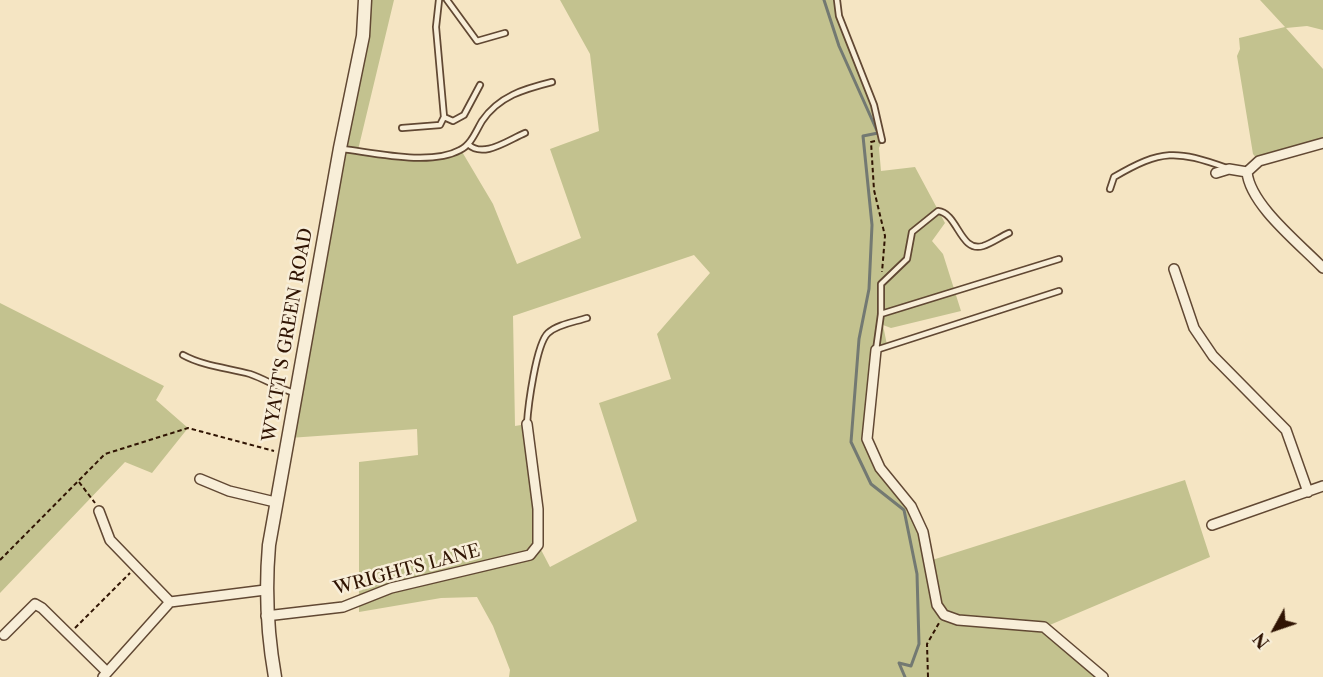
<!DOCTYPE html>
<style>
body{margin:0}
#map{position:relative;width:1323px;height:677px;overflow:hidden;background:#f5e5c3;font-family:"Libre Caslon Text",serif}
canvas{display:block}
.north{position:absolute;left:1245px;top:599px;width:60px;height:60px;-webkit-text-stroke:4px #f8eed8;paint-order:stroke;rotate:230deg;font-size:16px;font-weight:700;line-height:24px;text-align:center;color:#301403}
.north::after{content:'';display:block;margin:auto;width:21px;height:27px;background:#301403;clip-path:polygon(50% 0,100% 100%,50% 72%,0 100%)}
</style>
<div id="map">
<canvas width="1323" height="677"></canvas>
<div class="north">N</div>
</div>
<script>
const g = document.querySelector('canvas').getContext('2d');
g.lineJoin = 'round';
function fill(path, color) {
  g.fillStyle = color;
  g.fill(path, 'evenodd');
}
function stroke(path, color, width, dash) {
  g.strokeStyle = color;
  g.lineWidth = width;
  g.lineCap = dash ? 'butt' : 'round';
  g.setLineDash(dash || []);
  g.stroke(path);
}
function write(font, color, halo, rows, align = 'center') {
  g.font = font + ' "Libre Caslon Text",serif';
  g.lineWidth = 5;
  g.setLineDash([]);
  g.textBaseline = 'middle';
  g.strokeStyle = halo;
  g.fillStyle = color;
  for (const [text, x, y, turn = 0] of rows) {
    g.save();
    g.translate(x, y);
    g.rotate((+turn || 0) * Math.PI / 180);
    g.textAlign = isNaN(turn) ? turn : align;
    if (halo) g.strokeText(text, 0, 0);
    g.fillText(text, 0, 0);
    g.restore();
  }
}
const green = new Path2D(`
 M365,0H394L358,150L425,158L461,150L493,204L517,264L581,238L550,149L599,131L590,54L560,0H837L874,105L882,140L879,148L881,171L915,167L945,223L932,241L943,254L961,311L891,328L883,325L887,345L876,350L867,439L873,454L911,506L929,561L1185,480L1210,557L1045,627L1103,677H509L510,670L493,626L477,597L441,598L359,612V462L418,455L417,429L289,438ZM694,255L710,273L657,334L671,379L599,403L637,521L550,567L538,544L527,424L515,426L513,316Z
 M1260,0H1323V30L1307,26L1286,28L1323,69V143L1259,161L1253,154L1237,56L1240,49L1239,38L1285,27Z
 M0,303L164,386L156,400L188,428L152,473L125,462L0,593Z`);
const stream = new Path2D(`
 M824,0L839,46L878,133L863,136L872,225L869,289L859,339L851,442L871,484L904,510L917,574L919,644L911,666L899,663L905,677`);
const path = new Path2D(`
 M875,141L871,142L874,190L885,236L882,272
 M79,482L95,503
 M0,560L105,454L188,428L274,451
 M75,628L130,573
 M928,677L927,644L939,623`);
const service = new Path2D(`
 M447,0L477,41L505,33
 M837,0L839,16L874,105L882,140
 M444,117L453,121L464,115L480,85
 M402,128L440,125L444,117L436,27L439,0
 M468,144C483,159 508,140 525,133
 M343,149C375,153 431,166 460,150C471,145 476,131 482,121C499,96 524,89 552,82
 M1110,189L1114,177C1162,149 1176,150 1227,168
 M881,314L1059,259
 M876,350L881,314V284L907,259L912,232L938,211C958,213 960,253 983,246C992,243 1000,237 1009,233
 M876,350L1059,291
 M183,355C203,366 228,368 250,374C265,379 278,388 294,393
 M527,424C528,407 536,344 548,333C558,324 575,322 587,318`);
const minor = new Path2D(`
 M1323,143L1259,161L1247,172C1250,205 1300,244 1323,268
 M1216,173L1229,169L1247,172
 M1174,269L1194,328L1213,356L1286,430L1308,492
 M876,350L867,439L880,468L911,506L923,532L937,605L944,615L958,620L1044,627L1103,677
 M200,479L229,491L275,502
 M99,511L110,540L170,602
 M1212,525L1323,486
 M266,616L343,607L391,588L530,555L538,545V509L527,424
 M4,635L35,604L42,608L107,672
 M103,677L170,602L265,590`);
const tertiary = new Path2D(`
 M275,677C267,632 265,591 269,545L340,148L363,36L365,0`);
const streetNames = [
 ["WYATT'S GREEN ROAD",288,335,-80],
 ["WRIGHTS LANE",407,570,-15]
];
fill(green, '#c3c28f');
stroke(stream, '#737972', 3);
stroke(service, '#614833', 8);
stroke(minor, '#614833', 12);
stroke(tertiary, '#614833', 15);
stroke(path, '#301403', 2, [4.5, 3]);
stroke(service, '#f8eed8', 4.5);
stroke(minor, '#f8eed8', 9);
stroke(tertiary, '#f8eed8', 12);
write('18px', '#301403', '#f8eed8', streetNames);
</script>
